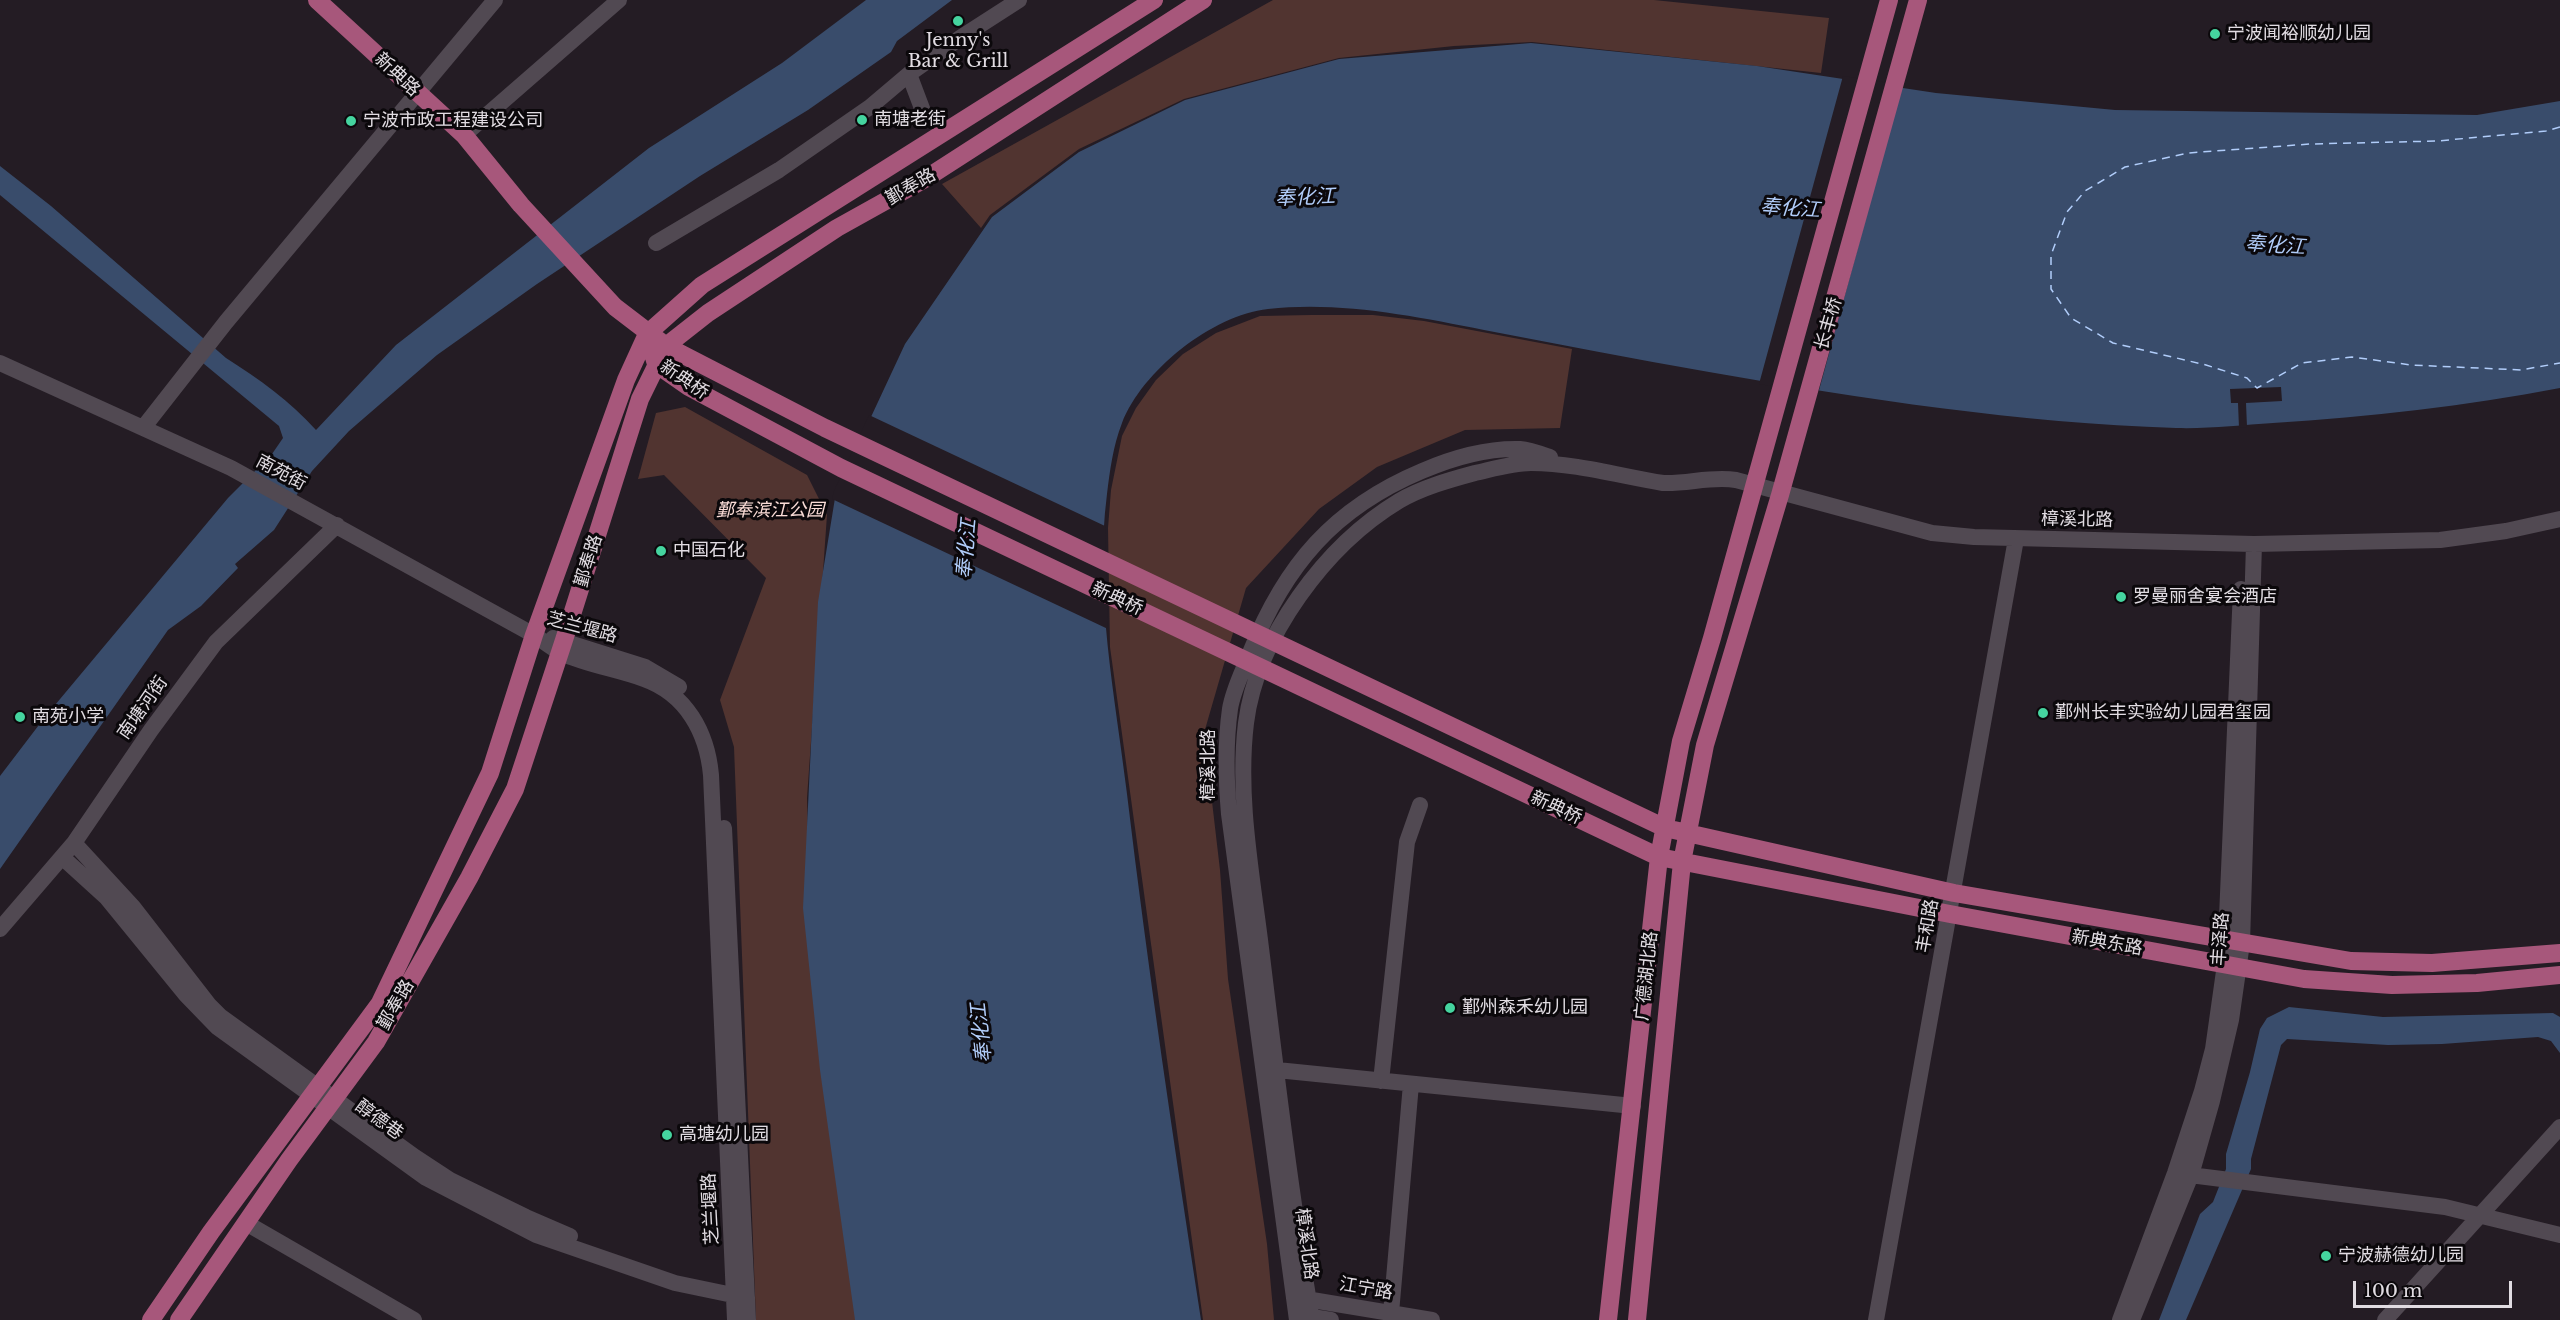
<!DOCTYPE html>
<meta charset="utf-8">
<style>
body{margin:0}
#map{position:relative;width:2560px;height:1320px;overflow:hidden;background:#241c24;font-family:"Libre Baskerville",serif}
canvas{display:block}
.scale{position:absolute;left:2353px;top:1281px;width:159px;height:27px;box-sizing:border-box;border:3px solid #e1dce2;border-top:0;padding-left:8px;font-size:18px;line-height:21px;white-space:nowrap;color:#e1dce2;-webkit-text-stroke:4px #0b080b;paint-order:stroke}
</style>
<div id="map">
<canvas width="2560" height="1320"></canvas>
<div class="scale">100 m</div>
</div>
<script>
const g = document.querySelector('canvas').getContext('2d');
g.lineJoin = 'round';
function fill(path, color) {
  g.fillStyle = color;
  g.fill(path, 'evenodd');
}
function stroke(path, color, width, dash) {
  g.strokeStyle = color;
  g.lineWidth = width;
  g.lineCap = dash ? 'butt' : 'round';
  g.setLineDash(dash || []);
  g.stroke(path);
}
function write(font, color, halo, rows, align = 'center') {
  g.font = font + ' "Libre Baskerville","Noto Sans SC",serif';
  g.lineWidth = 6;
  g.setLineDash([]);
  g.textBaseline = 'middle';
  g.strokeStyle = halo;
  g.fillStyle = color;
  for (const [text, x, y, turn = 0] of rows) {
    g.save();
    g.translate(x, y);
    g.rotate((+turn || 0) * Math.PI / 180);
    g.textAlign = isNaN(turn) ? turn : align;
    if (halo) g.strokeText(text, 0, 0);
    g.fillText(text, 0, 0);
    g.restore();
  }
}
const green = new Path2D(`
 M1273,0H1654L1829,18L1821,73L1532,42L1454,46L1339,58L1184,99L1079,149L990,215L981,228L942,184Z
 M1311,315H1373L1424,321L1572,349L1560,428L1465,430L1377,467L1319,509L1246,588L1204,733L1220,870L1228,979L1267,1244L1274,1320H1203L1110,647L1108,528L1111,490L1122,436L1136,408L1156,380L1183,354L1216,333L1260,316Z
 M685,407L807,475L827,515L807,798L811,956L858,1320H756L734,747L720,700L766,578L664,475L638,479L656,413Z`);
const water = new Path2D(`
 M866,0H952L897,41L891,52L808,110L700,176L537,284L437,355L349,431L312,471L274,530L235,564L238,568L201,606L168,630L0,869V776L45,717L228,498L272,454L283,438L279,426L0,195V166L51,206L226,358C259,379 290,401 316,430L396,345L649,148L782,63Z
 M1531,43L1757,66L1936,93L2115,110L2477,115L2560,101V388C2465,406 2370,417 2273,423C2241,425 2208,429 2176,428C2019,423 1864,399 1709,372C1634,359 1559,344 1484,330C1414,316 1339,301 1268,309C1212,315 1142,371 1122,423C1113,446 1110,470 1107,494C1094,595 1115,694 1127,794C1148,970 1174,1145 1201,1320H855L820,1070L803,908L818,602L836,492L905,344L992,217L1079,152L1185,100L1339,59Z
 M2289,1007L2383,1017L2553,1013L2560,1017V1053L2551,1041L2538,1037L2442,1044L2388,1045L2287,1039L2281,1045L2251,1159V1169L2186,1320H2159L2200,1214L2213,1202L2226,1169V1154L2250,1072L2260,1029L2267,1018Z`);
const pier = new Path2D(`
 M1843,76L1902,85L1818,394L1759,384Z
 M2281,387L2282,401L2246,403L2247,427L2239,428L2238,403H2231L2230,389Z
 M869,415L1105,526L1108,629L832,499L834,491Z`);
const ferry = new Path2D(`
 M2560,127L2546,131L2437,141L2310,144L2188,153L2125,167L2085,191L2067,212L2051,255V289L2071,318L2113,343L2206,365L2247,378L2257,388L2302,363L2352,357L2411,365L2521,370L2560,363`);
const minor = new Path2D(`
 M909,74L926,119
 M464,135L619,0
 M656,243L779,170L870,107L909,74L960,38L1019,0
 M0,363L231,468L534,635C543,641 552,648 561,653C587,665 617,669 644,679C686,694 707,732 711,775L735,1320
 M143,428L226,322L495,0
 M553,638L645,667L679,687
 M724,828L748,1320
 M74,843L133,907L209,1005L220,1016L415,1157L450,1180L526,1217L570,1236
 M62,857L106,897L186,995L217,1027L426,1178L536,1235L675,1283L747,1298
 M0,929L74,843L151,730L216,642L337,525
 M1277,1070L1633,1106
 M1381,1081L1407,842L1420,805
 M2182,1174L2445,1207L2560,1235
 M246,1223L414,1320
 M1300,1298L1432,1320
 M1391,1313L1411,1084
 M1300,1315L1331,1320
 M1297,1320L1229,814C1226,779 1225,744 1230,709C1233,690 1243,671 1250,653C1285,565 1334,508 1422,471C1452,458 1486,448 1520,449C1530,450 1541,454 1550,457
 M1312,1320C1291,1197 1276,1072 1261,948C1252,874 1237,797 1246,723C1257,637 1326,545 1399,501C1421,488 1449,480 1475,473C1493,469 1513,463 1531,463C1575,463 1620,476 1663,483C1688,484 1711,476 1736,480L1932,533L1974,537L2254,544L2440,540L2506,531L2560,519
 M1876,1320L2016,539
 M2120,1320L2175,1173L2202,1091L2213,1049L2225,964L2241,589
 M2132,1320L2191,1175L2212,1101L2231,1020L2242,943L2254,544
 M2385,1320L2560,1127`);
const major = new Path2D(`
 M317,0L464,135L521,205L615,307L666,346L825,428L1665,828L1954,893L2351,961L2432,963L2560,953
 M647,334L656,364L689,387L841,468L1659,857L1950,914L2304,979L2392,985L2477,983L2560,975
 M151,1320L211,1232L380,1003L490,773L534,635L626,380L647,334L702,285L1154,0
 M179,1320L289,1160L376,1042L469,878L515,789L564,640L640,399L666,346L708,313L837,228L925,179L1203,0
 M1608,1320L1659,857L1681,741L1712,638L1889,0
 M1637,1320L1682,862L1705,745L1780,495L1918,0`);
const markers = [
 [958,21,6,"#45d49f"],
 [2215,34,6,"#45d49f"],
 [862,120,6,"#45d49f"],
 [351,121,6,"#45d49f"],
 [661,551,6,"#45d49f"],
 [2121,597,6,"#45d49f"],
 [2043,713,6,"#45d49f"],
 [20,717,6,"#45d49f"],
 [1450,1008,6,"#45d49f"],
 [667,1135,6,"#45d49f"],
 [2326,1256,6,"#45d49f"]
];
const poiNames = [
 ["宁波闻裕顺幼儿园",2227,34],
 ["Jenny's",958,41,"center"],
 ["Bar & Grill",958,62,"center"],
 ["南塘老街",874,120],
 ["宁波市政工程建设公司",363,121],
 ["中国石化",673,551],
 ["罗曼丽舍宴会酒店",2133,597],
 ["鄞州长丰实验幼儿园君玺园",2055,713],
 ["南苑小学",32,717],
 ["鄞州森禾幼儿园",1462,1008],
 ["高塘幼儿园",679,1135],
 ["宁波赫德幼儿园",2338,1256]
];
const streetNames = [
 ["新典路",397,75,43],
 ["鄞奉路",911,187,-30],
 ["长丰桥",1829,324,-74],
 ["新典桥",684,380,34],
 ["南苑街",281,473,28],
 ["樟溪北路",2077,520,1],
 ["鄞奉路",589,561,-73],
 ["新典桥",1117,599,25],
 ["芝兰堰路",582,628,15],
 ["南塘河街",143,708,-55],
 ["樟溪北路",1209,765,-90],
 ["新典桥",1556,808,25],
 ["丰和路",1928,926,-80],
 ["丰泽路",2221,939,-86],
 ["新典东路",2107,943,10],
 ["广德湖北路",1647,976,-84],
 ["鄞奉路",396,1005,-60],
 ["醇德巷",379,1120,36],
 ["芝兰堰路",711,1209,-93],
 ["樟溪北路",1306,1244,82],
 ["江宁路",1366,1289,10]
];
const parkNames = [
 ["鄞奉滨江公园",770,511]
];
const waterNames = [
 ["奉化江",1305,198,-2],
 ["奉化江",1790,209,4],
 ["奉化江",2275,246,4],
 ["奉化江",967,549,-85],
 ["奉化江",982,1033,-96]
];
fill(green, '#513430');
fill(water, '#394c6b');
fill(pier, '#241c24');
stroke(ferry, '#b1cdfa', 1.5, [8, 6]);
stroke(minor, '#514952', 16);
stroke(major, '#a7577b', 18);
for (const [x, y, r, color] of markers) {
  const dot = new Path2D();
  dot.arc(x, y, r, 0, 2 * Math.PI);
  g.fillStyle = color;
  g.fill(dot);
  stroke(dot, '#0b080b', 2);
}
write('18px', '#e1dce2', '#0b080b', poiNames, 'left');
write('18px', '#e1dce2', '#0b080b', streetNames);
write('italic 18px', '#fadcd7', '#0b080b', parkNames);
write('italic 20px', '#b1cdfa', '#0b080b', waterNames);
</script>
